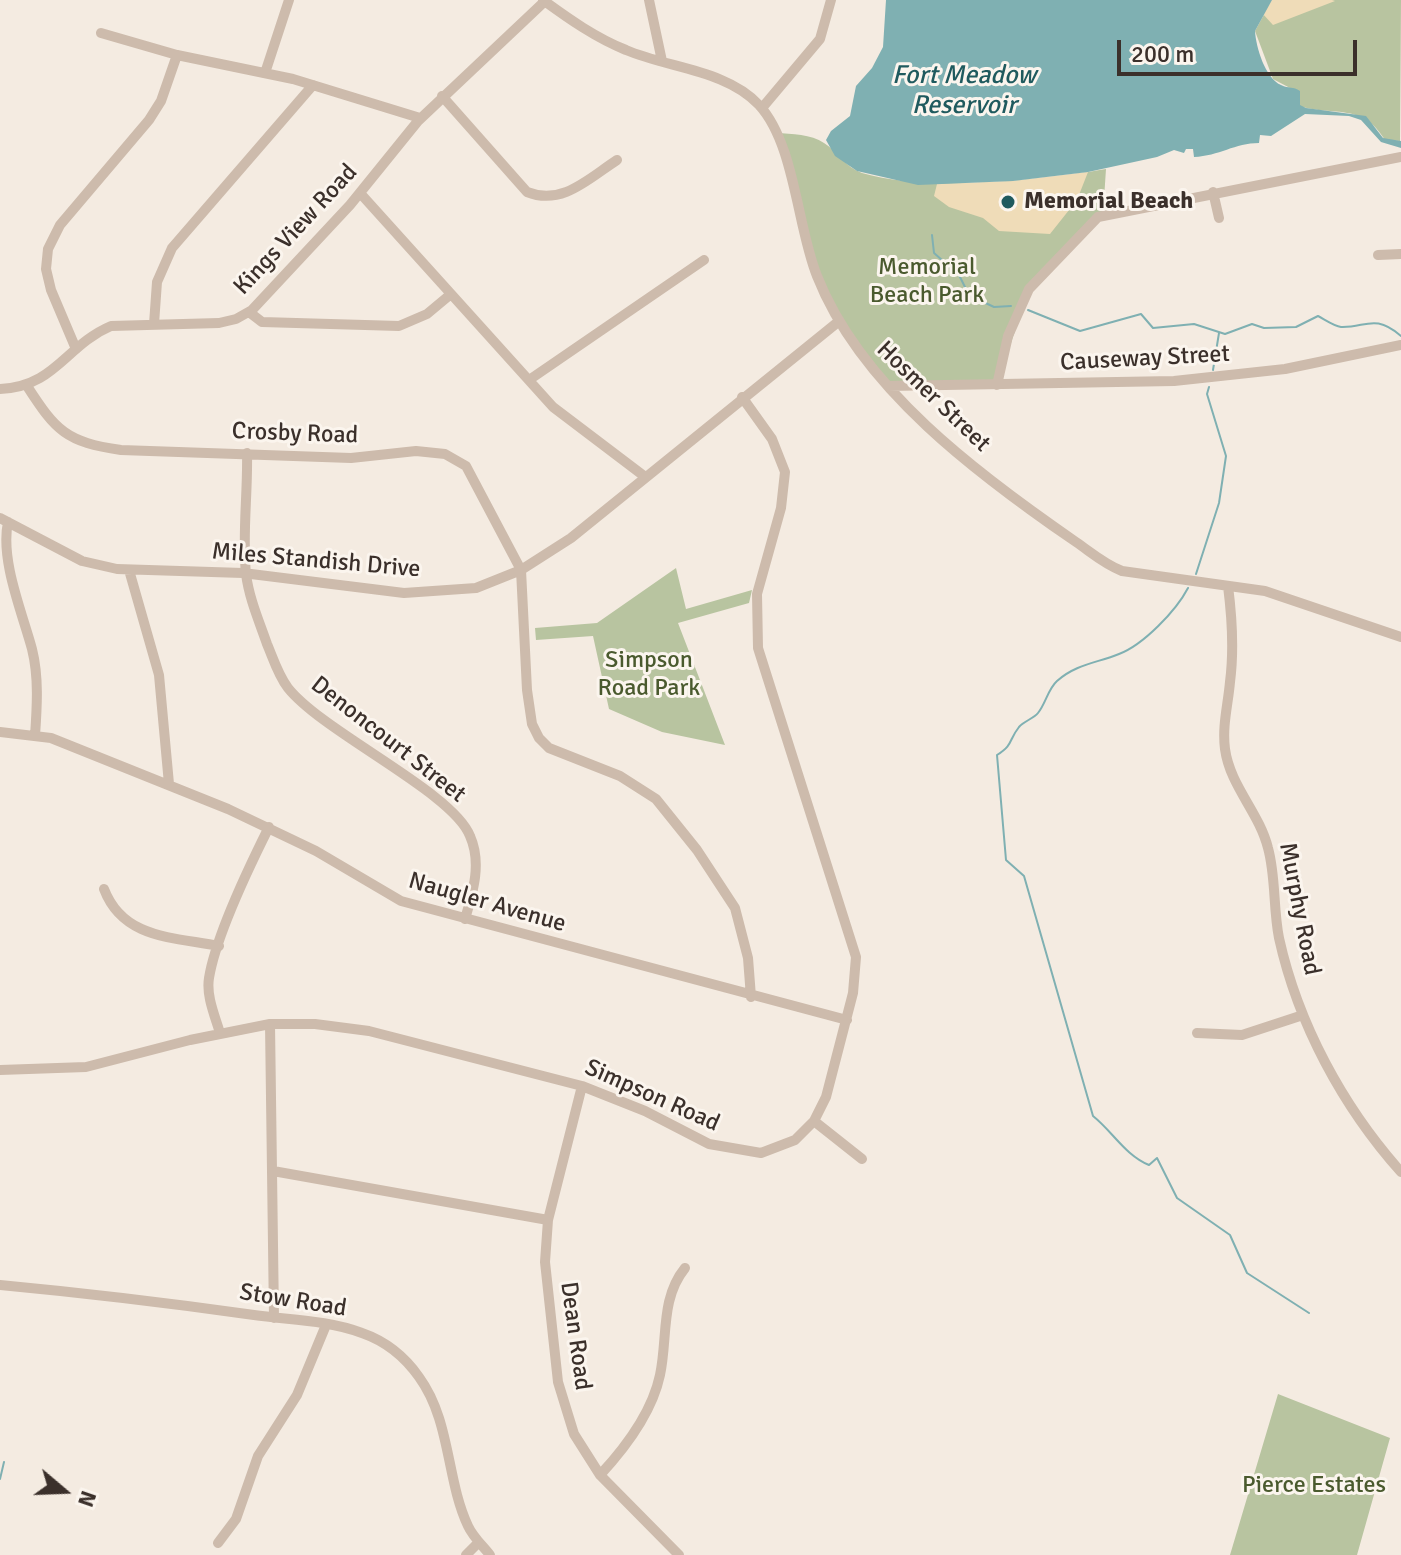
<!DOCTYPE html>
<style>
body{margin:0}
#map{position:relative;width:1401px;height:1555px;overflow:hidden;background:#f4ebe1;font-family:Signika,sans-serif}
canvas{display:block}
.north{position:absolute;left:24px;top:1451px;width:80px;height:80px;-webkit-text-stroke:6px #fbf5ee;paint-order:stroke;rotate:109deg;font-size:22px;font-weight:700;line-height:32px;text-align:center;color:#3b302b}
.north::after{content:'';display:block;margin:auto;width:28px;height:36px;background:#3b302b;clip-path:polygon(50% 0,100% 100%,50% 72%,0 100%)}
.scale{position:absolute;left:1117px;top:40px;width:240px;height:36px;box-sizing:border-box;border:4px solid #3b302b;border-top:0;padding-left:10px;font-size:24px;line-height:28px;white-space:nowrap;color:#3b302b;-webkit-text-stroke:6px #fbf5ee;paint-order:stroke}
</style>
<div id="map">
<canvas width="1401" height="1555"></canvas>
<div class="north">N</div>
<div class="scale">200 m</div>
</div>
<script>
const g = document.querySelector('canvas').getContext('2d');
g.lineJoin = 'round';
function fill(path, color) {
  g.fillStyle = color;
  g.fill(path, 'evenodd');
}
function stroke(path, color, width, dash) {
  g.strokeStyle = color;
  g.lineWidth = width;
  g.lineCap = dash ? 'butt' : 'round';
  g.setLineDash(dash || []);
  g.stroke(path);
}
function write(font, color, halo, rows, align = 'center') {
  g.font = font + ' Signika,sans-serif';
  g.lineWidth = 6;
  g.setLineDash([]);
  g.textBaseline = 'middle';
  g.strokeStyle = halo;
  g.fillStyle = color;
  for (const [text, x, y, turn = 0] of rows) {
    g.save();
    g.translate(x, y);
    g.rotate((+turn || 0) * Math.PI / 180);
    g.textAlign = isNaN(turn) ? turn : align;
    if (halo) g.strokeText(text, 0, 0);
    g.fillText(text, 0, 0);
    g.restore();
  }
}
const green = new Path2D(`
 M1272,0H1401L1400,141L1385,140C1362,102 1336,117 1299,106L1290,88L1273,79L1255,31Z
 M776,133C792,134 811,134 824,143C837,151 845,167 862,173C926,192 1039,181 1106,169L1103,214L1029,289L997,385L888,386L830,306Z
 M676,568L686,609L752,590L749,603L678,623L725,745L662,732L609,709L593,636L536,640L535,628L597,623Z
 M1278,1394L1390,1438L1357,1555H1230Z`);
const sand = new Path2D(`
 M1272,0H1332L1335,1L1273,25L1262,13Z
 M1088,172L1077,200L1050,234L999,231L983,218L949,207L934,196L937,184L1013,181Z`);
const water = new Path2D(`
 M886,0H1272L1255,31C1256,47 1265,78 1281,85C1289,89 1293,86 1300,91V105L1306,108L1366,116L1383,138L1401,141V148L1381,142L1361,120L1349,116L1305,114L1271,136L1260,135L1259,143C1235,143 1219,156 1194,157L1193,149H1186L1184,153L1174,150L1157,157L1088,172L1013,181L918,185L857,171L835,156L826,140L831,131L850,116L856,86L872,68L883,47Z`);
const stream = new Path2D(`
 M932,235L934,253L959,275L968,293
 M975,298L994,307L1011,306
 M1028,310L1080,331L1141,314L1153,328L1194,324L1225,334L1252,324L1264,328L1296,327L1318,316C1324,319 1334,326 1341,327C1366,328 1374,313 1401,336
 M1213,370L1219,333
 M1196,574L1219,503L1226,456L1207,394L1209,387
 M1188,588C1176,611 1143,645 1119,654C1097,663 1076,664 1057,681C1048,689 1046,703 1038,713C1033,719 1024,721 1019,727C1008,741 1014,744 997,755L1006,860L1024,876L1093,1116C1113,1132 1125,1155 1149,1165L1157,1158L1177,1198L1230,1235L1247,1273L1309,1313
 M0,1479L4,1462`);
const minor = new Path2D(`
 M543,0C569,19 596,38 626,50C668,68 727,70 759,105C795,144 797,227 817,276C861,388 980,476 1076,542C1092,553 1104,564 1122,571L1265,591L1401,637
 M649,0L662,61
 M101,33L177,55L293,79L420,118
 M265,73L289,0
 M442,96L527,192C562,206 588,179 617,160
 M762,108L820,39L831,0
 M1213,192L1219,218
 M360,193L553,407L644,476
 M1378,255L1401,254
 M249,312L262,322L399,326L427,314L451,294
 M154,324L157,282L172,248L313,85
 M76,349L51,290L46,269L48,249L60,225L149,120L161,101L177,55
 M529,380L704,260
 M997,385L1008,336L1029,289L1098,217L1401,157
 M27,386C56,431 66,442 121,450L351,458L416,451L445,454L466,466L521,570L527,690L532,724L539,738L549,748L620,776L656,799L697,850L735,908L748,958L751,997
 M888,386L1174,381L1285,369L1401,345
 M0,389C55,387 66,345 111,326L219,323L236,319L252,310L350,205L418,121L545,1
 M247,453C248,493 242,535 246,574C249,598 259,621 267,644C273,658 278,675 288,688C324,733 453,792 470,836C482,863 473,892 465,919
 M0,518L82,561L117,569L243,573L404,593L476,588L521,570L571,538L838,322
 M8,522C0,560 22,612 32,649C39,677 37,707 35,736
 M129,570L159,675L169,784
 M1228,586C1232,617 1234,651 1230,682C1228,705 1222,726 1225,749C1230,786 1259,812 1268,848C1276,877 1273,908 1279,938C1298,1024 1343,1107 1401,1172
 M0,732L51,738L228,809L316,851L401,901L847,1020
 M104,889C123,939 173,937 219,946
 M270,1024L274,1318
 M220,1033C215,1016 206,996 209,978C216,935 249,867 269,827
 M1197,1033L1242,1035L1303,1015
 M0,1070L86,1067L190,1040L270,1024H315L369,1031L582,1086L645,1111L709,1144L761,1153L795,1140L814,1121L826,1097L853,993L856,957L758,648L757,594L781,508L785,472L772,439L742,397
 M582,1086L548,1220L545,1262L558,1382L574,1434L600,1475L679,1555
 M814,1121L862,1159
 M273,1171L548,1220
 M0,1285C85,1293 169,1303 254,1315C289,1320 328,1320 362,1333C385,1341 405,1357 419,1377C451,1421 446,1479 468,1526C473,1537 483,1546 490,1555
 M600,1475C626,1447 652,1413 660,1375C668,1338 660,1299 685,1268
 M218,1543L236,1519L258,1456L297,1395L326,1325
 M466,1555L479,1542`);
const markers = [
 [1008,202,8,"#1f5a5e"]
];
const poiNames = [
 ["Memorial Beach",1024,202]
];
const streetNames = [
 ["Kings View Road",296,230,-47],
 ["Causeway Street",1145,359,-3],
 ["Hosmer Street",933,397,44],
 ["Crosby Road",295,434,2],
 ["Miles Standish Drive",316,561,5],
 ["Denoncourt Street",388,740,38],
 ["Naugler Avenue",487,903,16],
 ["Murphy Road",1299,909,79],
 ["Simpson Road",652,1096,24],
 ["Stow Road",293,1301,9],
 ["Dean Road",575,1336,82]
];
const parkNames = [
 ["Memorial",927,268],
 ["Beach Park",927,296],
 ["Simpson",649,661],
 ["Road Park",649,689],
 ["Pierce Estates",1314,1486]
];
const waterNames = [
 ["Fort Meadow",964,76],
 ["Reservoir",964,106]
];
fill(green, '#b8c4a0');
fill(sand, '#efdcb8');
fill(water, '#7fb0b2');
stroke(stream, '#7fb0b2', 2);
stroke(minor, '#cdbbac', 10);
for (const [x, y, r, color] of markers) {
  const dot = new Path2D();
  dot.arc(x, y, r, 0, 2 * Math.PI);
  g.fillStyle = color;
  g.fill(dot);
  stroke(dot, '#fbf5ee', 3);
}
write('bold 24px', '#3b302b', '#fbf5ee', poiNames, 'left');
write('24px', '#3b302b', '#fbf5ee', streetNames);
write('24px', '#4a5a2e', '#fbf5ee', parkNames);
write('italic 26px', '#1f5a5e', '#fbf5ee', waterNames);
</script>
